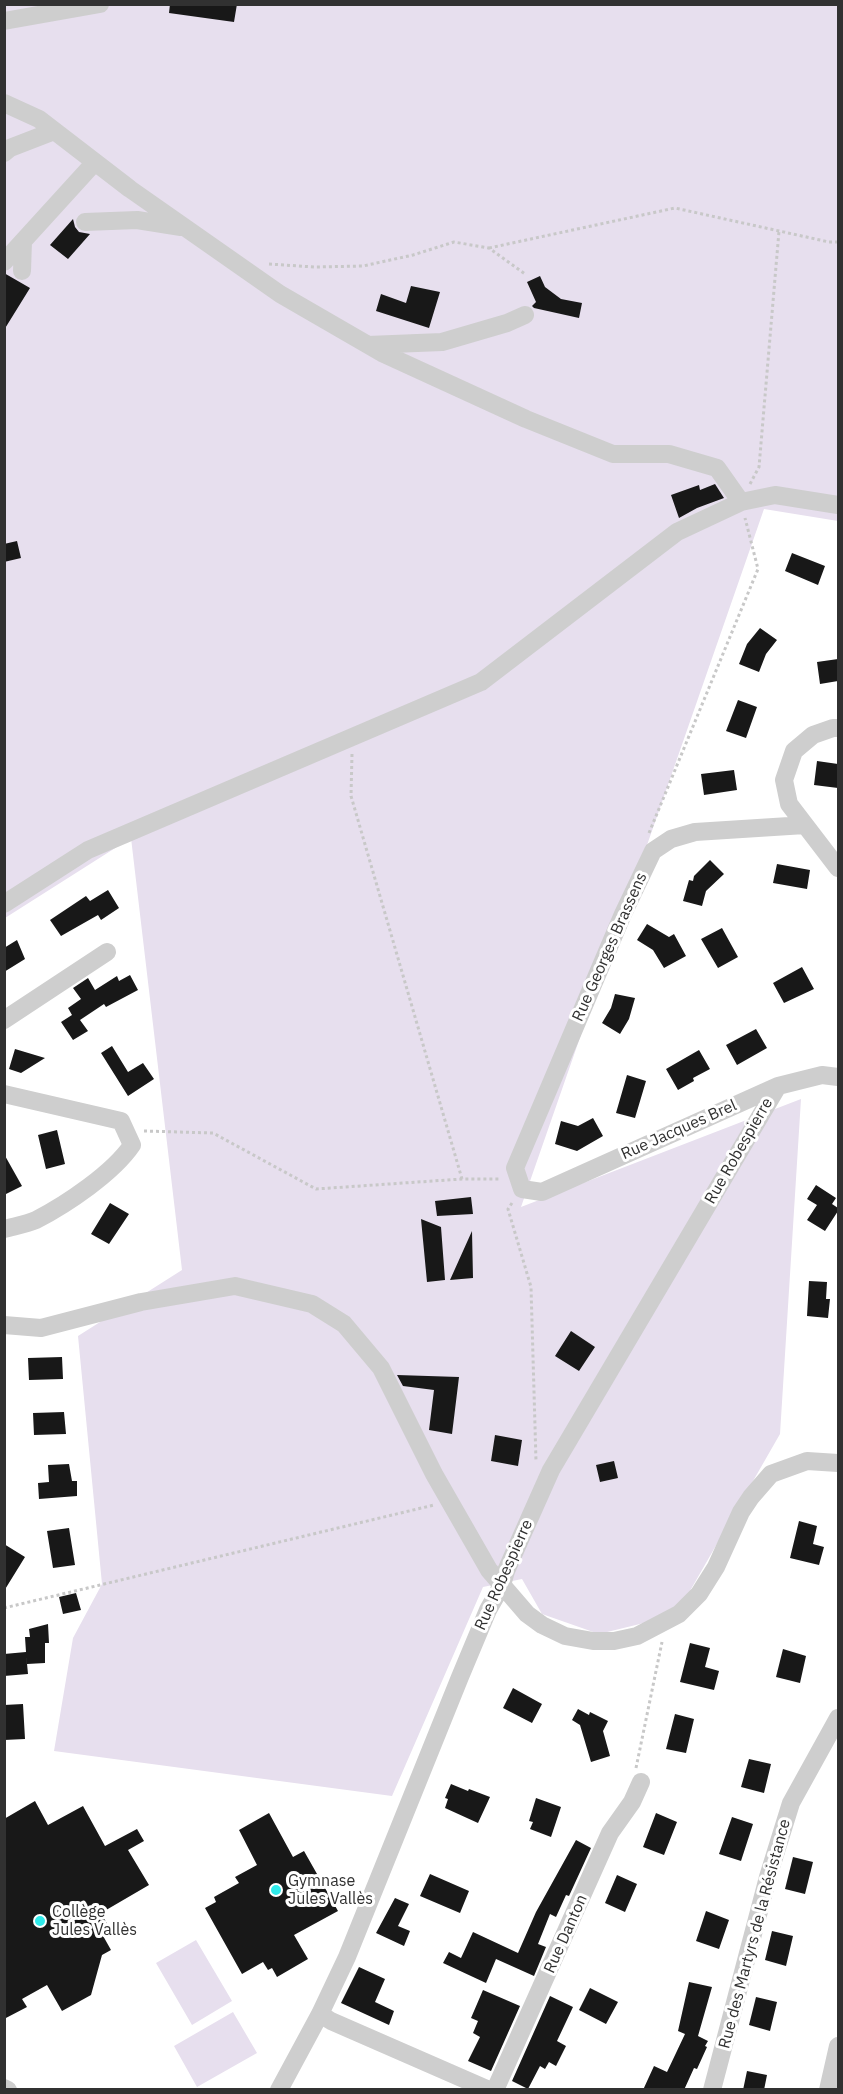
<!DOCTYPE html>
<meta charset="utf-8">
<style>
body{margin:0}
#map{position:relative;width:843px;height:2094px;overflow:hidden;background:#fff;font-family:"IBM Plex Sans",sans-serif}
canvas{display:block}
.frame{position:absolute;inset:0;border:6px solid #313131;pointer-events:none}
</style>
<div id="map">
<canvas width="843" height="2094"></canvas>
<div class="frame"></div>
</div>
<script>
const g = document.querySelector('canvas').getContext('2d');
g.lineJoin = 'round';
function fill(path, color) {
  g.fillStyle = color;
  g.fill(path, 'evenodd');
}
function stroke(path, color, width, dash) {
  g.strokeStyle = color;
  g.lineWidth = width;
  g.lineCap = dash ? 'butt' : 'round';
  g.setLineDash(dash || []);
  g.stroke(path);
}
function write(font, color, halo, rows, align = 'center') {
  g.font = font + ' "IBM Plex Sans",sans-serif';
  g.lineWidth = 6;
  g.setLineDash([]);
  g.textBaseline = 'middle';
  g.strokeStyle = halo;
  g.fillStyle = color;
  for (const [text, x, y, turn = 0] of rows) {
    g.save();
    g.translate(x, y);
    g.rotate((+turn || 0) * Math.PI / 180);
    g.textAlign = isNaN(turn) ? turn : align;
    if (halo) g.strokeText(text, 0, 0);
    g.fillText(text, 0, 0);
    g.restore();
  }
}
const green = new Path2D(`
 M5,5H838V521L764,509L521,1207L801,1099L780,1434L683,1603L648,1622L599,1634L542,1614L522,1579L483,1587L392,1796L54,1751L73,1638L102,1584L78,1336L182,1270L131,838L5,918Z
 M196,1940L232,2001L192,2025L156,1963Z
 M233,2012L257,2053L197,2087L174,2046Z`);
const building = new Path2D(`
 M170,4H237L234,22L169,13Z
 M73,219L75,227L79,232L90,234L68,259L50,245Z
 M4,273L30,288L4,330Z
 M540,276L545,287L561,299L582,303L579,318L534,308L532,306L536,302L527,282Z
 M411,286L440,292L429,328L376,311L381,294L406,303Z
 M715,484L724,498L697,508L679,518L671,495L699,485L700,490Z
 M17,541L21,558L4,562V544Z
 M792,553L825,566L818,585L785,571Z
 M760,628L777,640L766,654L759,672L739,664L747,644Z
 M838,659V681L820,684L817,662Z
 M738,700L757,707L746,738L726,731Z
 M817,761L838,764V788L814,785Z
 M734,770L737,790L704,795L701,774Z
 M710,860L724,874L706,891L702,906L683,901L689,880L693,881L694,876Z
 M777,864L810,870L807,889L773,883Z
 M108,890L119,908L101,920L98,915L61,936L50,920L86,896L90,901Z
 M647,924L669,937L674,934L686,956L664,968L653,950L637,940Z
 M722,928L738,957L718,968L701,939Z
 M17,940L25,959L4,972V948Z
 M802,967L814,989L784,1003L773,983Z
 M130,975L138,990L106,1007L104,1004L80,1020L88,1031L73,1040L61,1022L72,1015L68,1008L81,999L73,988L88,978L95,990L117,976L119,981Z
 M615,994L635,998L629,1019L620,1034L602,1023L611,1008Z
 M756,1029L767,1048L737,1065L726,1045Z
 M112,1046L128,1072L143,1063L154,1079L128,1096L101,1053Z
 M15,1049L45,1058L21,1073L9,1069Z
 M699,1050L710,1069L693,1078L694,1081L678,1090L666,1069Z
 M627,1075L646,1081L635,1118L616,1113Z
 M593,1118L603,1136L577,1151L555,1144L561,1121L578,1126Z
 M57,1130L65,1164L46,1169L38,1135Z
 M4,1154L22,1186L4,1195Z
 M816,1185L836,1198L832,1204L838,1208V1211L825,1231L807,1220L817,1205L807,1199Z
 M471,1197L473,1214L437,1216L435,1201Z
 M110,1203L129,1214L109,1244L91,1234Z
 M421,1219L441,1227L445,1280L427,1282Z
 M472,1231L473,1278L450,1280Z
 M809,1281L827,1282L826,1299H830L828,1318L807,1316Z
 M571,1331L595,1347L579,1371L555,1356Z
 M62,1357L63,1379L29,1380L28,1358Z
 M397,1375L459,1377L452,1434L429,1430L434,1390L403,1386Z
 M64,1412L66,1434L34,1435L33,1413Z
 M495,1435L522,1440L518,1466L491,1461Z
 M614,1461L618,1478L600,1482L596,1465Z
 M69,1464L72,1481H77V1496L39,1499L38,1483L49,1482L48,1465Z
 M799,1521L817,1526L813,1544L824,1547L819,1565L790,1558Z
 M69,1528L75,1565L53,1568L47,1531Z
 M4,1544L25,1557L4,1591Z
 M76,1593L81,1610L63,1614L59,1597Z
 M48,1624L49,1643H45V1663L27,1664L26,1653L28,1674L4,1676V1654L26,1652L25,1637H30L29,1629Z
 M690,1643L710,1648L705,1667L719,1671L714,1690L680,1682Z
 M783,1649L806,1656L800,1683L776,1677Z
 M513,1688L542,1704L532,1723L503,1708Z
 M23,1704L25,1739L4,1740V1705Z
 M578,1709L589,1715L590,1712L608,1721L603,1731L610,1756L591,1762L580,1725L572,1720Z
 M675,1714L694,1719L686,1753L666,1749Z
 M749,1759L771,1764L764,1793L741,1787Z
 M451,1784L468,1791L469,1789L490,1797L478,1823L445,1808L448,1799L445,1798Z
 M536,1798L561,1807L551,1837L530,1829L533,1822L529,1821Z
 M35,1801L48,1825L83,1806L105,1846L137,1829L144,1841L128,1850L149,1885L101,1913L110,1929L102,1934L111,1950L102,1955L91,1995L62,2011L47,1985L22,1999L27,2007L4,2019V1819Z
 M269,1813L293,1857L304,1851L338,1911L294,1935L308,1959L277,1977L272,1968L268,1970L263,1962L242,1974L205,1908L216,1902L214,1897L239,1883L235,1877L257,1865L239,1830Z
 M656,1813L677,1822L664,1855L643,1847Z
 M732,1817L753,1824L741,1861L719,1854Z
 M576,1840L591,1848L569,1896L566,1895L556,1917L550,1914L538,1944L546,1947L534,1976L496,1959L486,1983L443,1963L449,1952L461,1958L473,1932L518,1953L536,1912Z
 M793,1857L813,1862L805,1894L785,1889Z
 M430,1874L469,1891L460,1913L420,1896Z
 M617,1875L637,1884L625,1912L605,1903Z
 M395,1898L409,1904L398,1926L410,1931L404,1946L376,1933Z
 M706,1911L729,1920L719,1949L696,1941Z
 M772,1931L793,1936L786,1966L765,1960Z
 M359,1967L385,1979L375,2002L394,2011L389,2025L341,2003Z
 M689,1982L712,1987L698,2036L708,2041L705,2046L707,2047L697,2069L694,2068L684,2090H643L654,2066L667,2072L685,2034L678,2031Z
 M590,1988L618,2002L606,2024L579,2010Z
 M483,1990L520,2006L491,2071L468,2061L480,2037L473,2033L478,2021L471,2018Z
 M550,1996L573,2007L557,2041L566,2046L556,2066L549,2062L545,2069L540,2066L528,2089L512,2081Z
 M756,1997L777,2002L770,2031L749,2025Z
 M747,2071L767,2075L764,2090H743Z`);
const path = new Path2D(`
 M489,248L675,208L829,242H838
 M269,264L314,267L363,266L413,255L454,242L489,248L525,274
 M750,484L759,467L779,231
 M352,754L351,796L462,1179
 M649,833L758,569L745,518
 M144,1131L213,1133L316,1189L462,1179H501
 M512,1203L508,1209L531,1287L536,1461
 M4,1608L434,1505
 M636,1768L662,1642`);
const minor = new Path2D(`
 M4,21L100,4
 M4,103L39,119L130,189L280,294L382,353L526,419L613,454H669L717,468L741,502
 M4,153L10,148L54,131
 M85,222L137,220L181,227
 M4,262L95,162
 M22,271L23,241
 M368,345L442,342L507,323L525,315
 M838,728H833L813,735L794,751L784,780L789,804L838,868
 M805,825L695,832L671,839L653,851L623,914L515,1168L522,1189L542,1192L778,1086L822,1075L838,1077
 M4,904L88,850L481,682L677,532L741,502L775,495L838,505
 M4,1020L107,952
 M4,1094L121,1121L132,1145C113,1173 67,1204 36,1220C27,1224 15,1226 4,1229
 M4,1325L41,1328L141,1302L235,1286L312,1304L344,1324L381,1368L434,1474L489,1570L502,1585L527,1614L542,1625L565,1636L593,1641H614L637,1636L679,1614L699,1594L716,1567L741,1512L751,1497L771,1474L807,1461L838,1463
 M320,2014L331,2021L489,2090
 M4,2088L8,2090
 M279,2090L320,2014L347,1957L460,1677L488,1610L502,1585L506,1571L551,1470L778,1086
 M495,2090L610,1833L632,1802L641,1782
 M712,2090L768,1877L791,1803L838,1718
 M828,2090L838,2046`);
const markers = [
 [276,1890,6,"#2febeb"],
 [40,1921,6,"#2febeb"]
];
const streetNames = [
 ["Rue Georges Brassens",610,947,-66],
 ["Rue Jacques Brel",679,1130,-24],
 ["Rue Robespierre",739,1151,-60],
 ["Rue Robespierre",504,1575,-66],
 ["Rue Danton",566,1934,-66],
 ["Rue des Martyrs de la Résistance",755,1934,-75]
];
const poiNames = [
 ["Gymnase",288,1881],
 ["Jules Vallès",288,1899],
 ["Collège",52,1912],
 ["Jules Vallès",52,1930]
];
fill(green, '#e7dfee');
fill(building, '#181818');
stroke(path, '#c8c8c8', 3, [3, 3]);
stroke(minor, '#cecece', 18);
for (const [x, y, r, color] of markers) {
  const dot = new Path2D();
  dot.arc(x, y, r, 0, 2 * Math.PI);
  g.fillStyle = color;
  g.fill(dot);
  stroke(dot, '#fff', 2);
}
write('16px', '#313131', '#fff', streetNames);
write('16px', '#313131', '#fff', poiNames, 'left');
</script>
